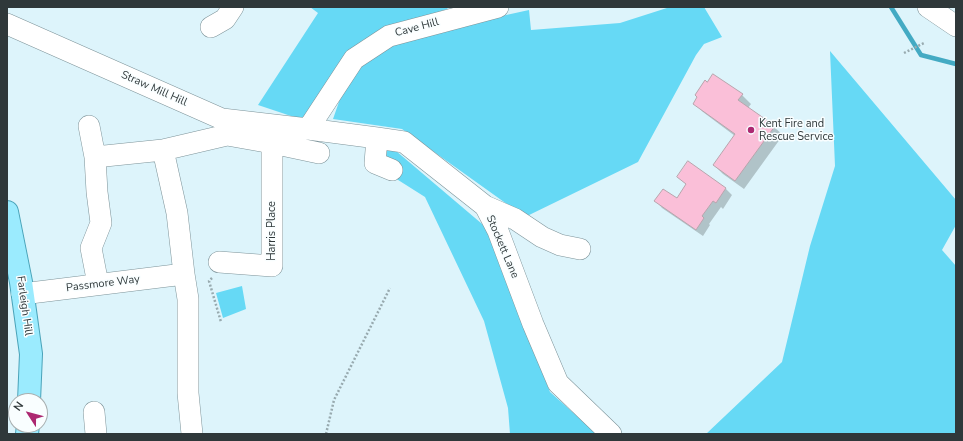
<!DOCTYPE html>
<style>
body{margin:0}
#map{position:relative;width:963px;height:441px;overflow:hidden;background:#ddf4fb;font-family:"Nunito Sans",sans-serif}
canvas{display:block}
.frame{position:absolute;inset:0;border:8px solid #2f383a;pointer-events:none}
.north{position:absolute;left:8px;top:393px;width:40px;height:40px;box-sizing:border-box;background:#f9feff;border:1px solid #a8afb0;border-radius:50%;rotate:306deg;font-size:11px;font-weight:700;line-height:16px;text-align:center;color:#2f383a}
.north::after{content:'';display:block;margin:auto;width:14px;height:18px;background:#ac2871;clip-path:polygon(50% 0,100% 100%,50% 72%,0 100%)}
</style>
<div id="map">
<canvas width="963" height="441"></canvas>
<div class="frame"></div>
<div class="north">N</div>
</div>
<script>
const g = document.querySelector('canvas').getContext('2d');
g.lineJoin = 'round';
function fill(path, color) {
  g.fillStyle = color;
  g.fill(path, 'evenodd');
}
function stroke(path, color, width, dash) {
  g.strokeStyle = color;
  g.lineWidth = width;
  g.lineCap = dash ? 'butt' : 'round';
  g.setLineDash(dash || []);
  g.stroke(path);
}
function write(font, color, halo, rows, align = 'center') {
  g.font = font + ' "Nunito Sans",sans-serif';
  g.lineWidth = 3;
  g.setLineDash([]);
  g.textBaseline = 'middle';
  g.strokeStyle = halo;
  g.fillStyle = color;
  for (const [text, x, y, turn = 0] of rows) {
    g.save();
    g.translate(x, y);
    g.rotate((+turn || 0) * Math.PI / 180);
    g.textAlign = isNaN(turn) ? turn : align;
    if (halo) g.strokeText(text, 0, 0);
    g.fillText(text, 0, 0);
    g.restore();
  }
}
const green = new Path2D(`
 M310,7H449L447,9L363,40L303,120L258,105L318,13Z
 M670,7H704L722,37L704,44L696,55L638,162L525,217L402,129L333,119L347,79L367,59L415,35L529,10L531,30L620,23Z
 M830,51L956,200V225L942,250L956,266V434H706L782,362L810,246L835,166Z
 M389,145L488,229L550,392L597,434H510L508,408L484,321L425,197L376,166Z
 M242,286L246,309L223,318L216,293Z`);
const shadow = new Path2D(`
 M742,95L751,104L748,108L774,127L783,135L744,189L723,174L714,165L735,136L703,112L694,103Z
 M688,162L726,189L732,195L723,209L721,207L709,224L710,225L703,236L662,208L656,201L677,199L687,185L678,177Z`);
const stream = new Path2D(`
 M891,7L921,55L956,64`);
const building = new Path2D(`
 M713,74L743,94L738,100L775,126L735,181L713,165L735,134L693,104L697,97L695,95L705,80L707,82Z
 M688,161L726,188L716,203L713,201L702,216L704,218L696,230L654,201L663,189L677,198L686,184L677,177Z`);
const path = new Path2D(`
 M904,53L924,43
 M212,278L209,281L221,322
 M326,434L334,400L390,288`);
const minor = new Path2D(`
 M928,7L956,26
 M7,24L222,119L308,129L377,138L404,142L485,206L498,231L533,324L558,383L611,434
 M211,27L225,19L233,7
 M89,126L95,157L97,192L101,223L91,248L98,284
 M308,129L354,59L389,36L498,7
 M377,138L375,163L392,170
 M163,150L177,213L184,274
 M95,157L163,150L227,135L272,143L319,153
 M485,206L515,219L542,237L560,245L580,249
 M219,262L272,266V143
 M22,294L184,274L188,299V393L192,434
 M94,412L96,434`);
const major = new Path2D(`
 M7,212L21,282L31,354L29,401
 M27,434L28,425`);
const markers = [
 [751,130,4,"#ac2871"]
];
const streetNames = [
 ["Cave Hill",417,28,-15],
 ["Straw Mill Hill",154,89,24],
 ["Harris Place",272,231,-90],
 ["Stockett Lane",502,247,67],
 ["Passmore Way",103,284,-7],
 ["Farleigh Hill",24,306,82]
];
const poiNames = [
 ["Kent Fire and",759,124],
 ["Rescue Service",759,137]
];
fill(green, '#66d9f5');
fill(shadow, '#0003');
stroke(stream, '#43aac3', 4.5);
fill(building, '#fabfd8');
stroke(building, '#b8a4ac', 1);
stroke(minor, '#7d9399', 22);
stroke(major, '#4aa3b9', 24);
stroke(path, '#98aaaf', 2.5, [2, 2]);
stroke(minor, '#fff', 21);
stroke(major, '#9bebfe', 22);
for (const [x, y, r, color] of markers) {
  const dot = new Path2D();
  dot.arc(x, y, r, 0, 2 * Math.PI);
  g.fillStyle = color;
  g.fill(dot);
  stroke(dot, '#f9feff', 1.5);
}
write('11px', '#2f383a', '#f9feff', streetNames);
write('11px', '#2f383a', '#f9feff', poiNames, 'left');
</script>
